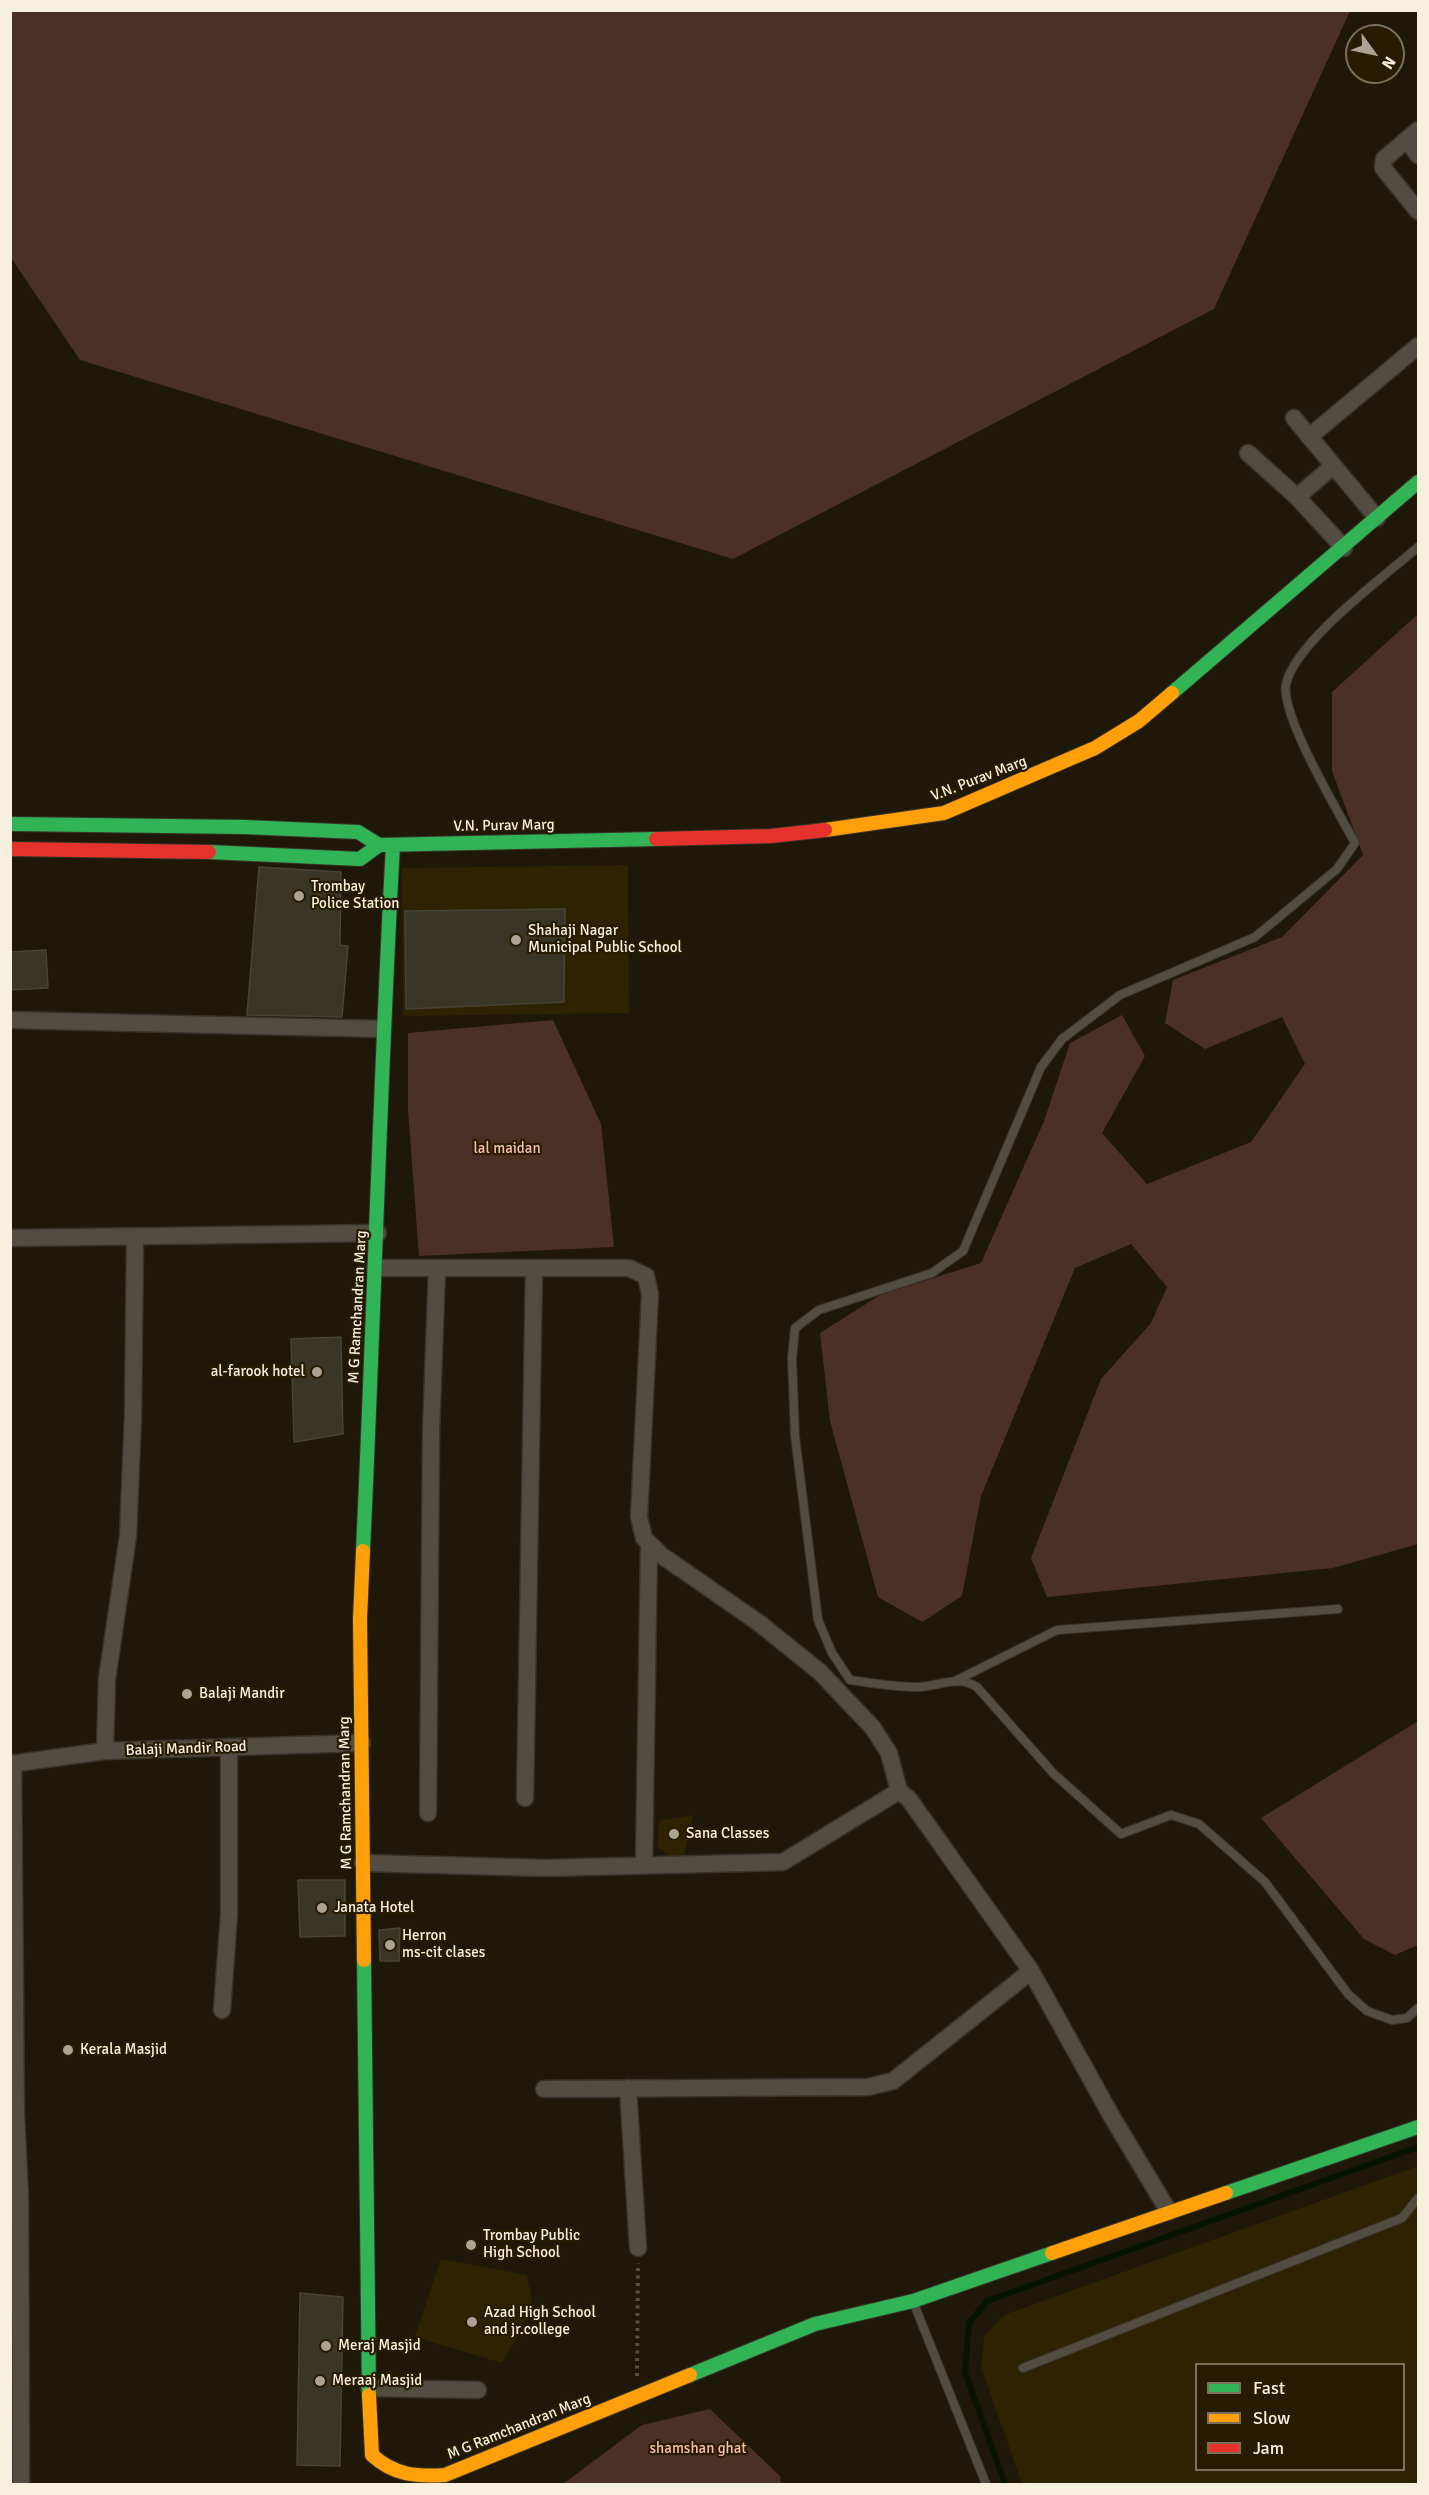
<!DOCTYPE html>
<style>
body{margin:0}
#map{position:relative;width:1429px;height:2495px;overflow:hidden;background:#1f1809;font-family:Signika,sans-serif}
canvas{display:block}
.frame{position:absolute;inset:0;border:12px solid #f7f0df;pointer-events:none}
.legend{position:absolute;left:1195px;top:2363px;width:210px;height:108px;box-sizing:border-box;background:#271c01;border:2px solid #7a715a;margin:0;padding:8px 10px;list-style:none;font-size:18px;color:#f7f0df}
.legend li{display:flex;align-items:center;gap:12px;height:30px}
.legend b{width:30px;border:2px solid #7a715a}
.north{position:absolute;left:1345px;top:24px;width:60px;height:60px;box-sizing:border-box;background:#271c01;border:2px solid #7a715a;border-radius:50%;rotate:123deg;font-size:16px;font-weight:700;line-height:24px;text-align:center;color:#f7f0df}
.north::after{content:'';display:block;margin:auto;width:21px;height:27px;background:#aba494;clip-path:polygon(50% 0,100% 100%,50% 72%,0 100%)}
</style>
<div id="map">
<canvas width="1429" height="2495"></canvas>
<div class="frame"></div>
<ul class="legend">
<li><b style="height:8px;background:#30b455"></b>Fast</li>
<li><b style="height:8px;background:#ff9f0a"></b>Slow</li>
<li><b style="height:8px;background:#e5322d"></b>Jam</li>
</ul>
<div class="north">N</div>
</div>
<script>
const g = document.querySelector('canvas').getContext('2d');
g.lineJoin = 'round';
function fill(path, color) {
  g.fillStyle = color;
  g.fill(path, 'evenodd');
}
function stroke(path, color, width, dash) {
  g.strokeStyle = color;
  g.lineWidth = width;
  g.lineCap = dash ? 'butt' : 'round';
  g.setLineDash(dash || []);
  g.stroke(path);
}
function write(font, color, halo, rows, align = 'center') {
  g.font = font + ' Signika,sans-serif';
  g.lineWidth = 4.5;
  g.setLineDash([]);
  g.textBaseline = 'middle';
  g.strokeStyle = halo;
  g.fillStyle = color;
  for (const [text, x, y, turn = 0] of rows) {
    g.save();
    g.translate(x, y);
    g.rotate((+turn || 0) * Math.PI / 180);
    g.textAlign = isNaN(turn) ? turn : align;
    if (halo) g.strokeText(text, 0, 0);
    g.fillText(text, 0, 0);
    g.restore();
  }
}
const built = new Path2D(`
 M628,865L629,1013L403,1016L402,868Z
 M693,1815L682,1865L658,1847L659,1821Z
 M1418,2166V2484H1022L981,2367L984,2336L1004,2315ZM1196,2364H1404V2470H1196Z
 M441,2259L527,2275L533,2307L502,2363L415,2337Z`);
const green = new Path2D(`
 M10,11L11,10L1350,11L1214,309L733,559L80,360L11,258Z
 M1418,614V1544L1333,1568L1047,1597L1031,1558L1101,1379L1151,1323L1167,1287L1131,1244L1075,1268L981,1496L962,1596L922,1622L878,1597L830,1421L820,1333L880,1295L981,1263L1044,1121L1070,1043L1122,1015L1145,1056L1102,1133L1147,1184L1251,1142L1305,1064L1282,1017L1205,1049L1165,1023L1173,980L1282,937L1363,855L1332,771V692Z
 M553,1020L601,1124L614,1247L419,1256L408,1110V1033Z
 M1418,1721V1945L1395,1955L1364,1939L1261,1818Z
 M10,2395L26,2420L24,2484H11Z
 M710,2409L780,2476L781,2484H563L642,2425Z`);
const stream = new Path2D(`
 M1005,2484L965,2372L969,2323L987,2301L1418,2147`);
const building = new Path2D(`
 M259,867L341,872L340,945L348,946L342,1017L247,1015Z
 M565,909L564,1002L406,1009L405,911Z
 M46,950L48,988L10,990V952Z
 M341,1337L343,1434L294,1442L291,1339Z
 M298,1880H345V1936L300,1937Z
 M400,1928L399,1961H380L379,1930Z
 M300,2293L343,2297L340,2466L297,2465Z`);
const path = new Path2D(`
 M637,2376L638,2263`);
const lane = new Path2D(`
 M1418,547C1384,577 1296,641 1286,684C1280,715 1339,813 1355,843L1337,869L1255,937L1120,995L1062,1039L1041,1067L963,1251L932,1273L819,1310L795,1328L792,1359L795,1436L818,1620L832,1653L850,1680C872,1683 895,1687 917,1687C939,1687 956,1674 977,1687L1053,1773L1121,1834L1171,1815L1199,1824L1265,1882L1348,1994L1367,2011L1392,2020L1407,2018L1418,2008
 M957,1680L1057,1630L1338,1609
 M914,2304L986,2484
 M1023,2368L1402,2218L1418,2198`);
const street = new Path2D(`
 M1418,130L1384,159L1383,168L1418,211
 M1407,140L1418,155
 M1294,418L1377,518
 M1309,437L1418,346
 M1248,453L1297,497L1333,466
 M1297,497L1344,548
 M10,1020L383,1029
 M10,1238L378,1233
 M375,1268H629L646,1276L650,1294L639,1517L644,1538L661,1555L759,1623L820,1672L873,1728L889,1753L899,1791L909,1799L1031,1971L1112,2117L1169,2212
 M105,1751L107,1679L128,1536L133,1416L135,1237
 M10,1764L105,1751L362,1743
 M525,1798L534,1268
 M428,1813L431,1432L437,1268
 M363,1863L546,1868L783,1862L899,1791
 M644,1864L649,1543
 M222,2010L229,1914V1747
 M628,2088L638,2248
 M544,2089L868,2087L893,2081L1031,1971
 M10,2114H16L13,1763
 M16,2114L20,2198L21,2484
 M369,2388L478,2390`);
const fast = new Path2D(`
 M1172,693L1418,482
 M10,824L245,827L358,832L379,845L656,839
 M209,852L360,859L379,845
 M363,1551C374,1316 380,1080 393,845
 M364,1960L369,2395
 M1226,2193L1418,2127
 M690,2375L815,2324L913,2301L1052,2253`);
const slow = new Path2D(`
 M825,830L944,813L1095,748L1139,721L1172,693
 M363,1551L360,1619L364,1960
 M1052,2253L1226,2193
 M369,2395L372,2455C394,2475 416,2477 445,2475L690,2375`);
const jam = new Path2D(`
 M656,839L771,836L825,830
 M10,849L209,852`);
const markers = [
 [299,896,6,"#aba494"],
 [516,940,6,"#aba494"],
 [317,1372,6,"#aba494"],
 [187,1694,6,"#aba494"],
 [674,1834,6,"#aba494"],
 [322,1908,6,"#aba494"],
 [390,1945,6,"#aba494"],
 [68,2050,6,"#aba494"],
 [471,2245,6,"#aba494"],
 [472,2322,6,"#aba494"],
 [326,2346,6,"#aba494"],
 [320,2381,6,"#aba494"]
];
const streetNames = [
 ["V.N. Purav Marg",979,779,-21],
 ["V.N. Purav Marg",504,826,-1],
 ["M G Ramchandran Marg",358,1307,-87],
 ["Balaji Mandir Road",186,1749,-2],
 ["M G Ramchandran Marg",346,1793,-91],
 ["M G Ramchandran Marg",519,2427,-22]
];
const poiNames = [
 ["Trombay",311,887],
 ["Police Station",311,904],
 ["Shahaji Nagar",528,931],
 ["Municipal Public School",528,948],
 ["al-farook hotel",305,1372,"right"],
 ["Balaji Mandir",199,1694],
 ["Sana Classes",686,1834],
 ["Janata Hotel",334,1908],
 ["Herron",402,1936],
 ["ms-cit clases",402,1953],
 ["Kerala Masjid",80,2050],
 ["Trombay Public",483,2236],
 ["High School",483,2253],
 ["Azad High School",484,2313],
 ["and jr.college",484,2330],
 ["Meraj Masjid",338,2346],
 ["Meraaj Masjid",332,2381]
];
const parkNames = [
 ["lal maidan",507,1149],
 ["shamshan ghat",698,2449]
];
fill(built, '#2f2201');
fill(green, '#4b3025');
stroke(stream, '#071401', 6);
fill(building, '#393626');
stroke(building, '#474336', 1.5);
stroke(lane, '#38332a', 10);
stroke(street, '#38332a', 19);
stroke(fast, '#38332a', 16);
stroke(slow, '#38332a', 16);
stroke(jam, '#38332a', 16);
stroke(path, '#555046', 4, [3, 4.5]);
stroke(lane, '#534d41', 8);
stroke(street, '#534d41', 16);
stroke(fast, '#30b455', 14);
stroke(slow, '#ff9f0a', 14);
stroke(jam, '#e5322d', 14);
for (const [x, y, r, color] of markers) {
  const dot = new Path2D();
  dot.arc(x, y, r, 0, 2 * Math.PI);
  g.fillStyle = color;
  g.fill(dot);
  stroke(dot, '#271c01', 2);
}
write('15px', '#f7f0df', '#271c01', streetNames);
write('15px', '#f7f0df', '#271c01', poiNames, 'left');
write('15px', '#fabfab', '#271c01', parkNames);
</script>
